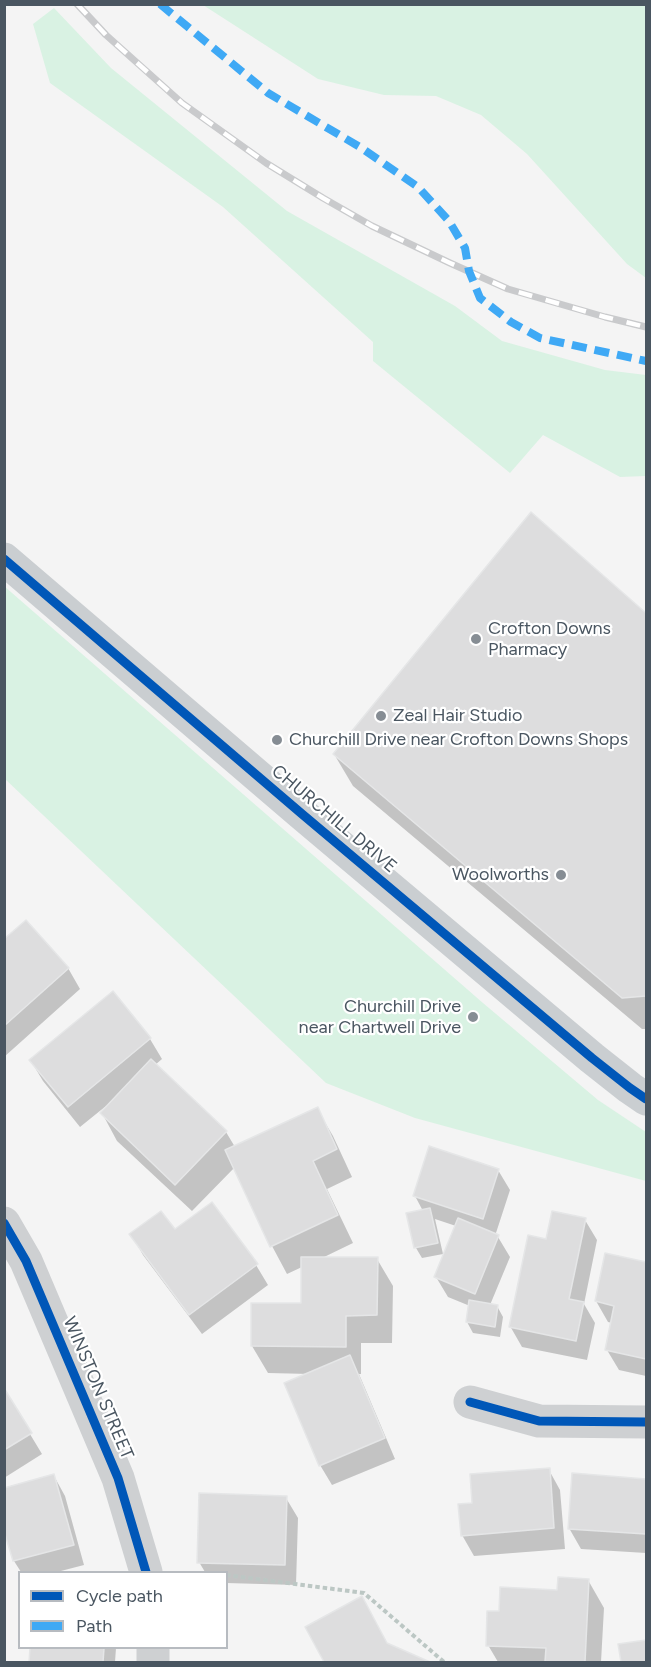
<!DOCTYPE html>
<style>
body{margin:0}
#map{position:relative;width:651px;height:1667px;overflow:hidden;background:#f4f4f4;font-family:Figtree,sans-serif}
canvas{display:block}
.frame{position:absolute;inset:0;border:6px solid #4a5661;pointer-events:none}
.legend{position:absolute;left:18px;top:1571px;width:210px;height:78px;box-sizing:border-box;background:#fff;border:2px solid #b7bbc0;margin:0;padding:8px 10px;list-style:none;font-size:18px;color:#4a5661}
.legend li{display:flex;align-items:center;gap:12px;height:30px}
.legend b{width:30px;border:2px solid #b7bbc0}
</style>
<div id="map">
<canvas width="651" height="1667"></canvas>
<div class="frame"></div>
<ul class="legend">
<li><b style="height:8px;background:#0057b8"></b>Cycle path</li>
<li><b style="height:8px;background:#3fa9f5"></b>Path</li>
</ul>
</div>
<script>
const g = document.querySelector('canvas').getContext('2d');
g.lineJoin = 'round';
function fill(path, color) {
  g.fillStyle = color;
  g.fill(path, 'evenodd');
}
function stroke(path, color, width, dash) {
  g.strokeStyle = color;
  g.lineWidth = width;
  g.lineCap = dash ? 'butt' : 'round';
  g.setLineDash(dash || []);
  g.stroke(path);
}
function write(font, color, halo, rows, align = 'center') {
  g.font = font + ' Figtree,sans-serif';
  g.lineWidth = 4.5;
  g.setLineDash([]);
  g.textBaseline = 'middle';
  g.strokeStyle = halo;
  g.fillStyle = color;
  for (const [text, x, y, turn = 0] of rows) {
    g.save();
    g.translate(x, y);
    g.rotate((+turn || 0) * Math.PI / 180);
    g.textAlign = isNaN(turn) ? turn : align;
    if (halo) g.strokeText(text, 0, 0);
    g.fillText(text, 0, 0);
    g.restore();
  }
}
const green = new Path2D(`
 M203,5H646V278L627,264L527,154L481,115L436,96L384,95L318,79Z
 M54,8L111,68L287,211L455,306L502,341L605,370L646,375V476L620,477L543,435L510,473L373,361V342L223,207L50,83L33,24Z
 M4,586L483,1003L598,1100L646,1132V1181L415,1118L326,1083L5,779Z`);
const shadow = new Path2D(`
 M531,514L646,615V1029H642L353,786L334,754Z
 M4,941L68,968L80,989L4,1057Z
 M112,993L150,1039L162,1059L155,1065L226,1132L235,1147L317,1109L333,1136L352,1177L327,1189L353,1243L320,1259H377L393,1286L392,1343H361V1374H359L395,1459L332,1485L320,1465L310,1374L268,1373L252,1346L302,1305V1267L287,1274L272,1246L235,1167L192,1211L117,1141L102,1113L107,1107L106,1106L80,1127L43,1081L31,1061Z
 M498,1170L510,1190L495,1236L498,1237L510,1257L490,1305L497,1306L503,1317L500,1337L473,1333L467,1322L470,1306L448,1297L436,1277L456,1226L435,1219L443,1254L422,1258L416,1248L408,1214L423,1211L415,1196Z
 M585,1220L597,1240L584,1304L595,1323L587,1360L522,1347L510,1326L547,1241Z
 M131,1234L256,1265L268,1285L202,1334L143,1255Z
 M606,1254L646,1263V1376L619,1370L607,1350L612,1323L608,1322L596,1301Z
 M4,1391L42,1454L4,1478Z
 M549,1470L560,1490L565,1549L474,1556L462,1535L474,1504Z
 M573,1474L646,1480V1553L581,1549L569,1528Z
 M54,1476L65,1496L84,1565L57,1572H21L14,1561L4,1526Z
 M286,1498L298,1518L296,1585L226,1583V1572H205L199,1562Z
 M588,1580L604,1608L601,1662H498L488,1645L558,1591Z
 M307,1627L387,1645L427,1662H326Z
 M646,1641V1662H622L620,1645Z
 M31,1648H116L115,1662H31Z`);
const building = new Path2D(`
 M531,512L646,613V996L622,998L333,754Z
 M26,920L69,968L4,1026V939Z
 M113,991L151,1038L68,1107L29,1060Z
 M151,1059L227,1131L175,1185L100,1113Z
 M318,1107L337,1149L313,1161L338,1215L270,1247L225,1150Z
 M429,1146L499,1169L483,1219L413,1196Z
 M212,1202L258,1264L189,1315L129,1234L161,1211L175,1229Z
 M430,1208L438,1243L414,1248L406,1213Z
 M552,1211L586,1218L569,1299L584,1302L576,1341L509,1327L528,1235L546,1239Z
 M458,1218L499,1235L475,1294L434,1277Z
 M605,1253L646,1262V1359L605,1350L614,1306L595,1301Z
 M301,1257H378L377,1315L346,1316V1347L251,1346V1303H301Z
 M469,1300L498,1305L495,1327L466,1322Z
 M350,1355L385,1438L319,1466L284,1383Z
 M4,1388L32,1433L4,1450Z
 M550,1468L554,1528L461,1536L458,1504L472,1503L470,1474Z
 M572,1473L646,1479V1534L568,1529Z
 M54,1474L74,1545L13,1561L4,1531V1488Z
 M199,1493L287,1496L285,1565L197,1563Z
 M558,1577L589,1579L585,1662H545L546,1648L486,1646L487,1611H499L500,1587L557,1590Z
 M362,1596L387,1643L430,1662H324L305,1627Z
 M646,1640V1662H621L618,1644Z
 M30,1648H104L103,1662H29Z`);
const path = new Path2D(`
 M226,1575L364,1593L444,1662`);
const minor = new Path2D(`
 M4,1223L26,1261L118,1478L146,1572
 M470,1402L539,1421L646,1422
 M153,1648V1662`);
const major = new Path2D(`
 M4,559L302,814L592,1058L630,1088L646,1099`);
const rail = new Path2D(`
 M77,4L106,35L182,103L266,163L323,198L372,226L450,263L508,289L605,317L646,327`);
const quiet = new Path2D(`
 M160,4L268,93L360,147L418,187L449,221L465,248L469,271L480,298L511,322L540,338L646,361`);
const cycleway = new Path2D(`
 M4,559L302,814L592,1058L630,1088L646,1099
 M4,1223L26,1261L118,1478L146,1572
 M470,1402L539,1421L646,1422`);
const markers = [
 [476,639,6,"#868d94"],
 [381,716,6,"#868d94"],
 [277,740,6,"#868d94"],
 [561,875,6,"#868d94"],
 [473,1017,6,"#868d94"]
];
const poiNames = [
 ["Crofton Downs",488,629],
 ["Pharmacy",488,650],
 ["Zeal Hair Studio",393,716],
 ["Churchill Drive near Crofton Downs Shops",289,740],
 ["Woolworths",549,875,"right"],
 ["Churchill Drive",461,1007,"right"],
 ["near Chartwell Drive",461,1028,"right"]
];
const streetNames = [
 ["CHURCHILL DRIVE",334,819,40],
 ["WINSTON STREET",98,1388,67]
];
fill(green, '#d9f2e3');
fill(shadow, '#0003');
fill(building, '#ddddde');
stroke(building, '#e5e6e7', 1.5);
stroke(path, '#bcc7c4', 4, [4.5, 3]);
stroke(minor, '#ced0d2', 33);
stroke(major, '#caced1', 33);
stroke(rail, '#c9cacc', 7);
stroke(rail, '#fff', 4.5, [14]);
stroke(quiet, '#3fa9f5', 8, [15, 8]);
stroke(cycleway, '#0057b8', 9);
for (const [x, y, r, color] of markers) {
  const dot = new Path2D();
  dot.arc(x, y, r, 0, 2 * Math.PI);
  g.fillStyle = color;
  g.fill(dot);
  stroke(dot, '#fff', 2);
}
write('18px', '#4a5661', '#fff', poiNames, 'left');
write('18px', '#4a5661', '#fff', streetNames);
</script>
